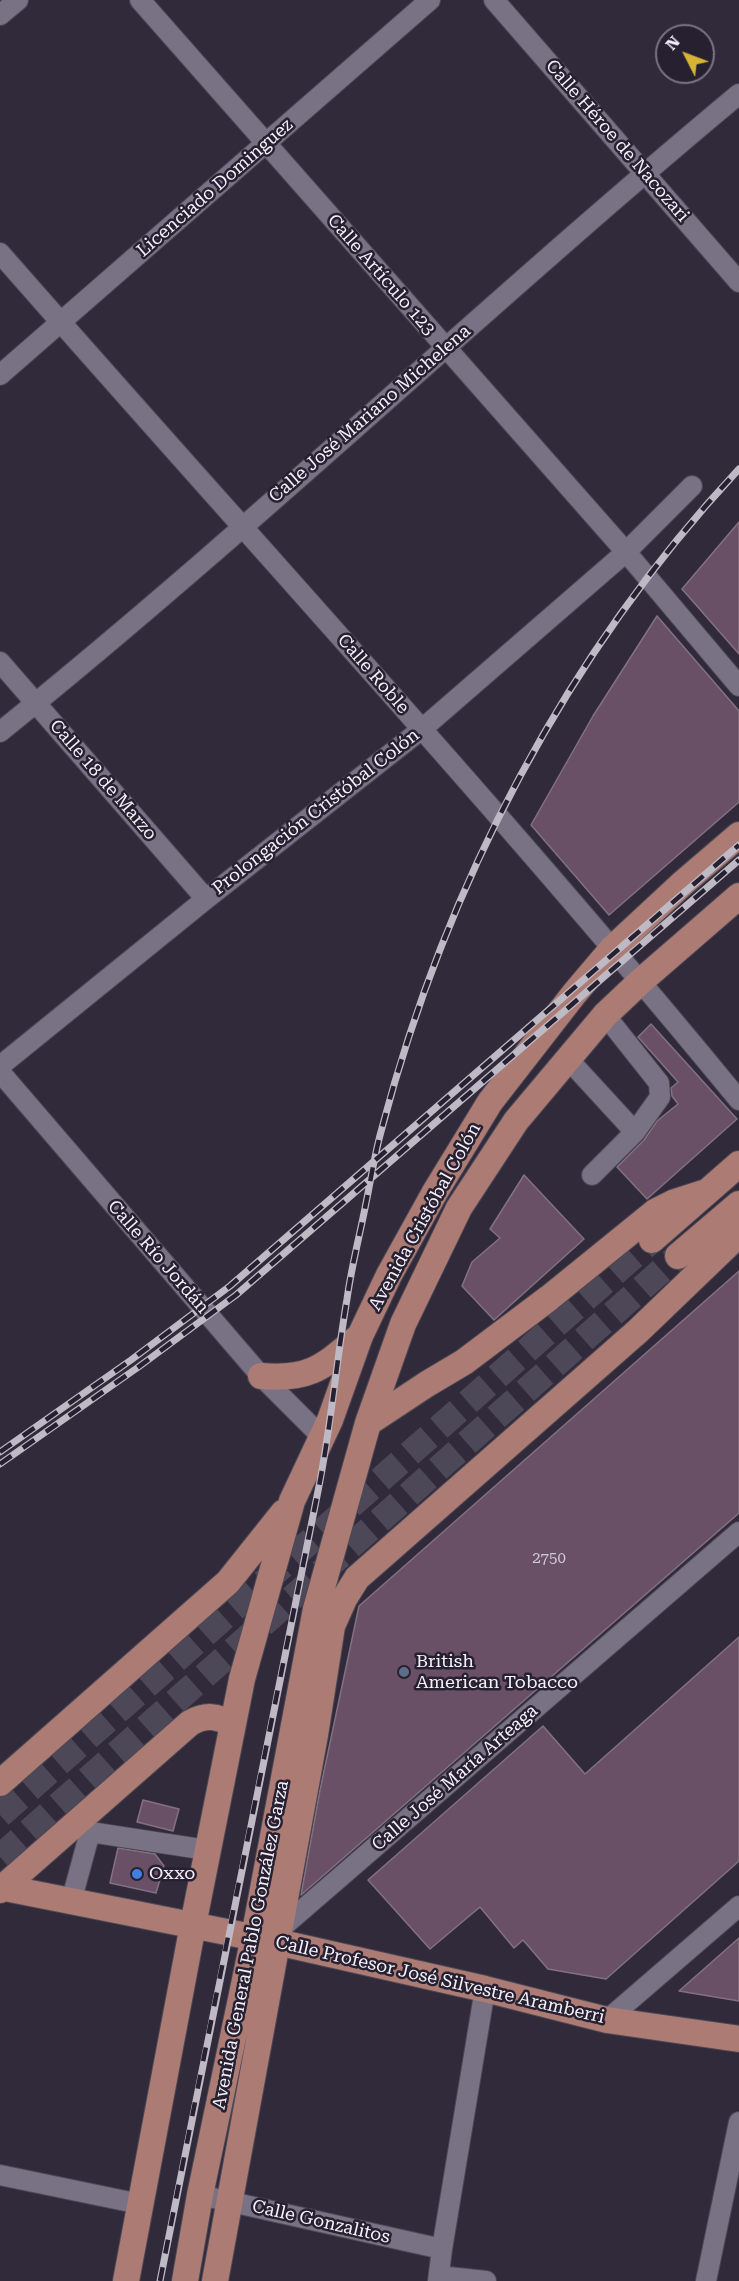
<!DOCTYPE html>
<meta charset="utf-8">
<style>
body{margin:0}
#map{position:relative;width:739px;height:2281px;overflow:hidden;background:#302a3a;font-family:"Roboto Serif",serif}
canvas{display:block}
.north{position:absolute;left:655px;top:24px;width:60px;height:60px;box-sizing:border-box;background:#262030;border:2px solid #787481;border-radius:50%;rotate:312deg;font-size:16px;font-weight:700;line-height:24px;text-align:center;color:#f4f1fb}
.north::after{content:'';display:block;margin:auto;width:21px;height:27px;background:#d7b434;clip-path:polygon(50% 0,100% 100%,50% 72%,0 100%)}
</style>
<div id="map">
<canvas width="739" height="2281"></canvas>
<div class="north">N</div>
</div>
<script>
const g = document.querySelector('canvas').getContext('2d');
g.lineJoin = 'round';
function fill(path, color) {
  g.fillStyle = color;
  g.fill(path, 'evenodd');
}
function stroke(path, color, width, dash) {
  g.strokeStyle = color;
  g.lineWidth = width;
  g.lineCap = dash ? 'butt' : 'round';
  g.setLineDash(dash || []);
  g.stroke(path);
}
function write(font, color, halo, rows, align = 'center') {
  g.font = font + ' "Roboto Serif",serif';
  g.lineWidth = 5;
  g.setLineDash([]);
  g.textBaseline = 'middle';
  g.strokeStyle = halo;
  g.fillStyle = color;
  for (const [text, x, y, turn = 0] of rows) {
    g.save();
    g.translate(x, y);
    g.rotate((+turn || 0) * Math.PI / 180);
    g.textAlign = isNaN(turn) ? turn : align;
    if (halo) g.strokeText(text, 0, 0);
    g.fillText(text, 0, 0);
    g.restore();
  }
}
const building = new Path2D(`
 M739,522V654L682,589Z
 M657,616L739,711V802L609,915L531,825L593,716Z
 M651,1024L737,1119L647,1199L617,1167L644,1140L657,1121L678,1104L672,1096L671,1088L678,1082L638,1037Z
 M524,1175L584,1239L494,1320L462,1286L472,1262L500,1238L490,1229Z
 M739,1271V1513L301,1895L320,1790L359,1606Z
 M739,1637V1861L606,1979L548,1969L523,1940L514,1948L480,1907L430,1949L368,1880L543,1726L585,1774Z
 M143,1800L179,1809L173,1831L137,1822Z
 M118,1848L155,1854L164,1866L156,1893L110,1883Z
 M739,1938V2001L679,1991Z`);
const majorTunnel = new Path2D(`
 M0,1815L652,1240
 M0,1857L678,1256`);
const minor = new Path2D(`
 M140,0L626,552L739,686
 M494,0L739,282
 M0,15L18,0
 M0,253C247,535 501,810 739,1100
 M0,375L430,0
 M0,662L206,899
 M0,732C253,528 489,302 739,94
 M567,1058L635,1132
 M0,1066L206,899L422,729L626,552L692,486
 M0,1072L261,1376L322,1437
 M592,1175L635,1132L660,1097L659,1083L605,1015
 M71,1902L90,1832L207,1850
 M279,1930L739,1532
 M607,2020L739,1906
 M0,2175L140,2204
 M200,2195L442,2249
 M439,2276L486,2281
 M438,2281L442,2249L485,1989
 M706,2281L739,2122`);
const major = new Path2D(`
 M652,1240L739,1164
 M678,1256L739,1204
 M261,1376C311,1380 323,1367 360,1336
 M368,1423L427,1384L464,1362L549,1298L655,1212L675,1202L706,1192
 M0,1783L228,1582L283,1513
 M0,1887L277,1942L485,1989L607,2020L739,2039
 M0,1890L190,1723C206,1714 217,1716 232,1724
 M126,2281L193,1925L242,1679L292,1501L330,1420L360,1336L389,1275L435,1192L490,1102L574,994L613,948L683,883L739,835
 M185,2281L200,2195L254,1937L316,1609L368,1423L403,1324L459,1208L516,1121L605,1015L641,981L739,896
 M215,2281L315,1735L332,1626L344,1599L357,1578L638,1331L739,1234`);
const rail = new Path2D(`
 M0,1452L131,1360L230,1286L739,845
 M0,1464L137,1368L236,1295L739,860
 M160,2281C211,2017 265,1754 318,1491C331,1428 336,1363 347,1299C351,1270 358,1242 364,1213C370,1185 374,1156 382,1128C446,885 567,653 739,469`);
const markers = [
 [404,1672,6,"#5c6f8a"],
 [137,1874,6,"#3f7fe0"]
];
const numberNames = [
 ["2750",549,1559]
];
const streetNames = [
 ["Calle Héroe de Nacozari",617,141,49],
 ["Licenciado Dominguez",215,188,-41],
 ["Calle Artículo 123",381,275,49],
 ["Calle José Mariano Michelena",370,414,-41],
 ["Calle Roble",373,674,49],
 ["Calle 18 de Marzo",103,780,49],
 ["Prolongación Cristóbal Colón",316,812,-38],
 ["Avenida Cristóbal Colón",425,1217,-61],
 ["Calle Río Jordán",158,1257,49],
 ["Calle José María Arteaga",455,1778,-41],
 ["Avenida General Pablo González Garza",251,1945,-79],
 ["Calle Profesor José Silvestre Aramberri",440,1980,13],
 ["Calle Gonzalitos",321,2222,13]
];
const poiNames = [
 ["British",416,1662],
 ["American Tobacco",416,1683],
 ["Oxxo",149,1874]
];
fill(building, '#695066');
stroke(building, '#827280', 1.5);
stroke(majorTunnel, '#4d4857', 26, [26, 13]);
stroke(minor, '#4d4855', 22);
stroke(major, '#4d4855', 28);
stroke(minor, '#797285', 20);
stroke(major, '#ac7c74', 26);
stroke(rail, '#bebac5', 7);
stroke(rail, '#262030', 4.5, [14]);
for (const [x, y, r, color] of markers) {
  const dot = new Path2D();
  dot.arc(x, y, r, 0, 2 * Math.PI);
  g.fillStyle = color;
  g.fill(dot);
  stroke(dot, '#262030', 2);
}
write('15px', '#d1c9d6', null, numberNames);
write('18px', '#f4f1fb', '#262030', streetNames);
write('18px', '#f4f1fb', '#262030', poiNames, 'left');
</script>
